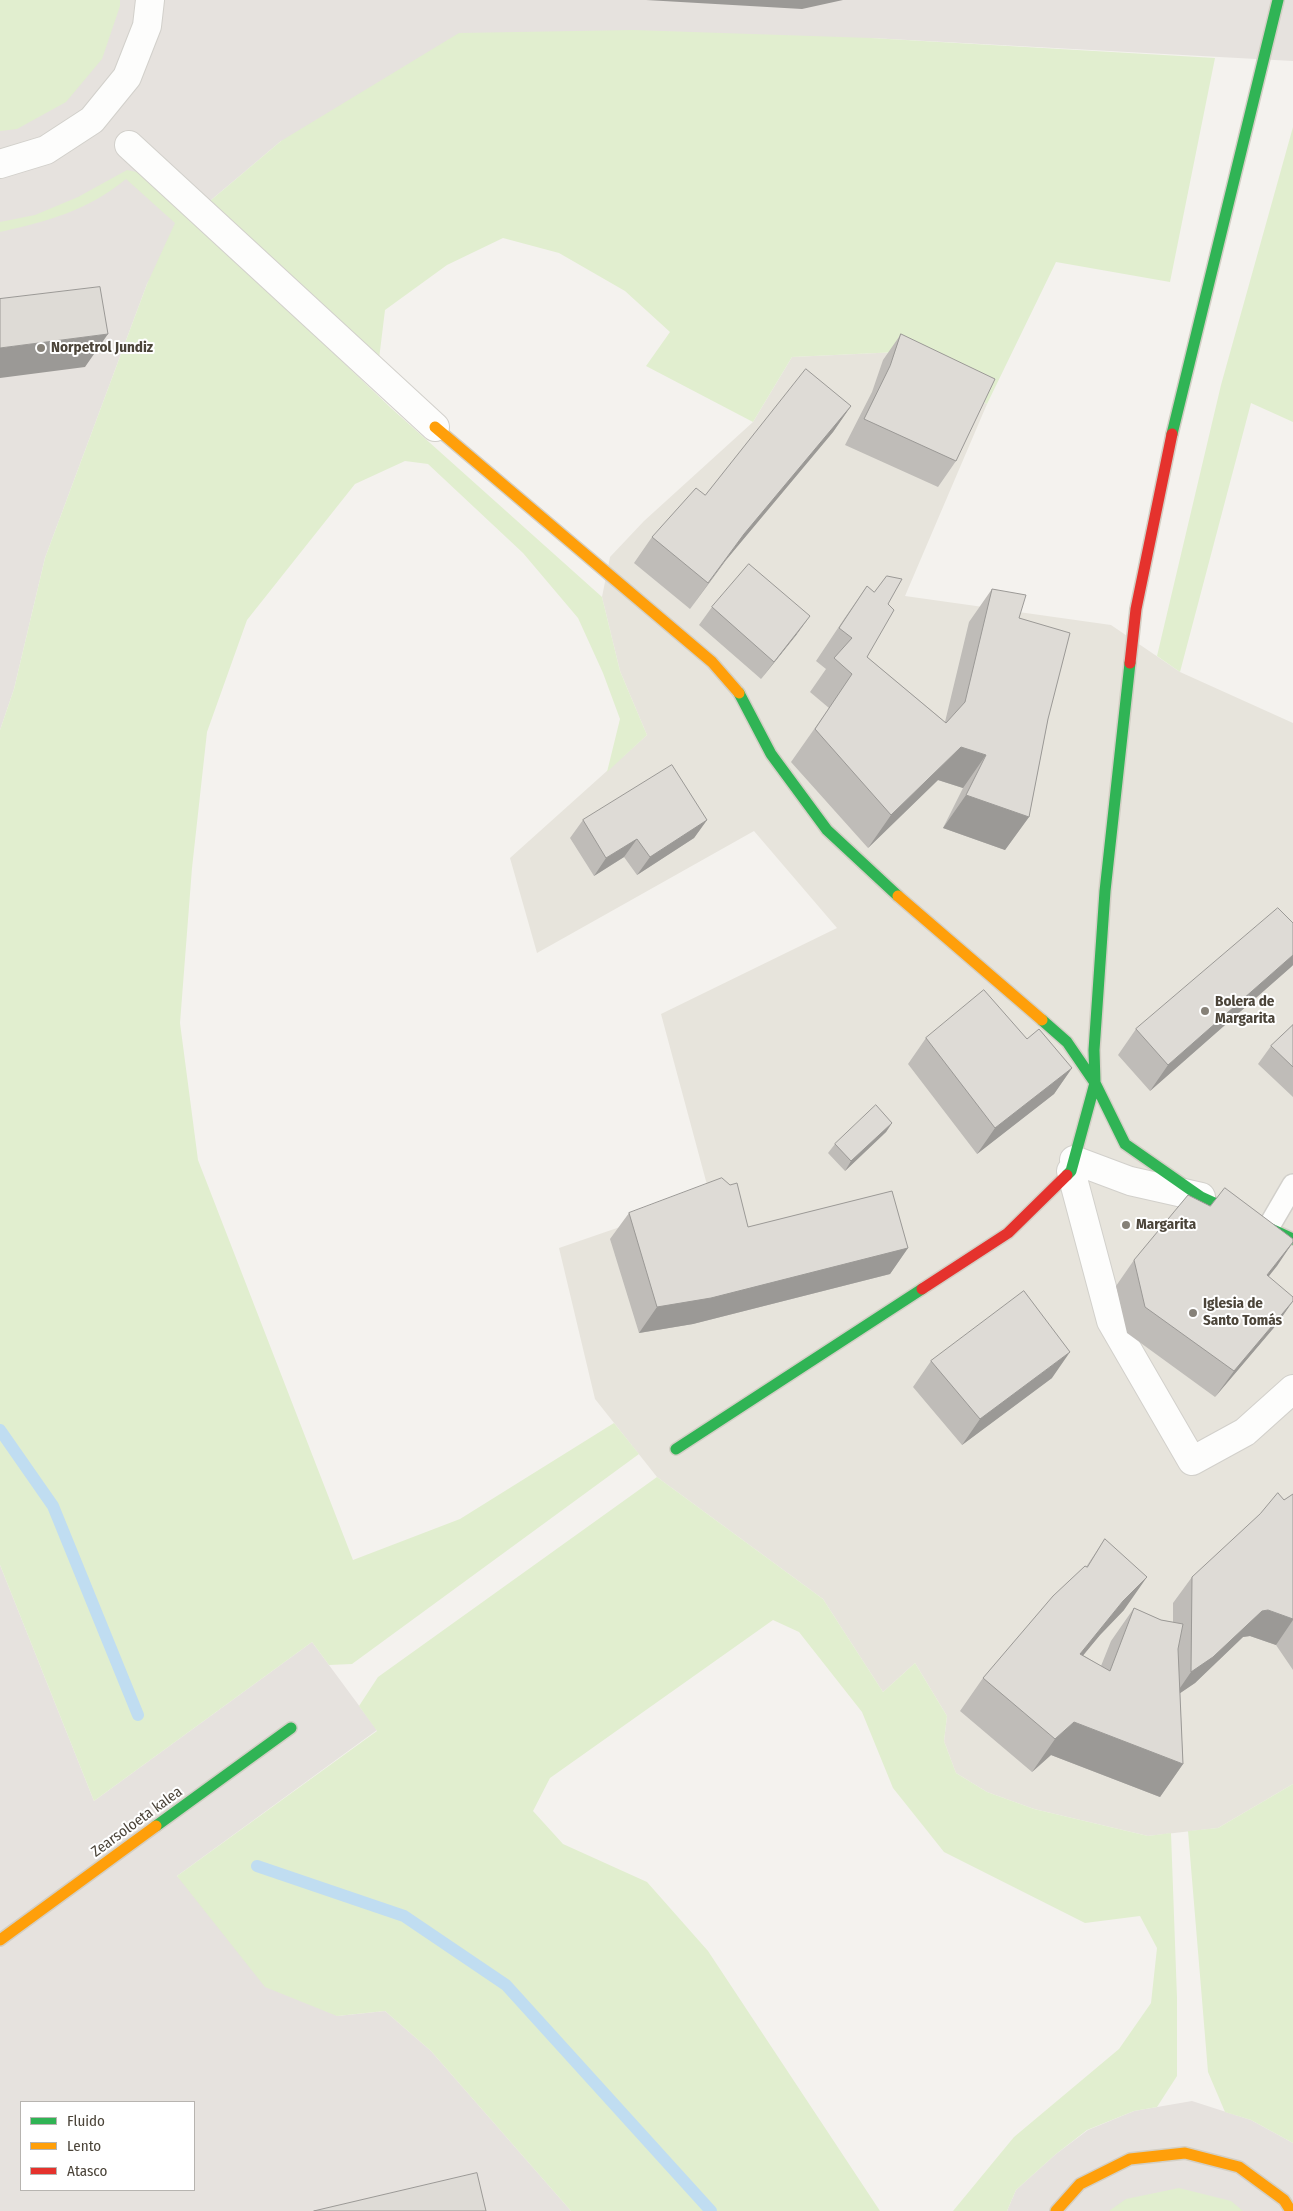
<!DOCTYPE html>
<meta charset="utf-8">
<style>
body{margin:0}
#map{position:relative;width:1293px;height:2211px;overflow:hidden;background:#f4f2ee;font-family:"Fira Sans Condensed",sans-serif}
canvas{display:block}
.legend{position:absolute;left:20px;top:2101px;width:175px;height:90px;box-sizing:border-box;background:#fff;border:1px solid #b7b4b0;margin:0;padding:6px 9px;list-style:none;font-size:15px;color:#4b4439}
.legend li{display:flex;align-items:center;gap:10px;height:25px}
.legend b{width:25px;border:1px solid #b7b4b0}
</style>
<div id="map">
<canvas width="1293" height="2211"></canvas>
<ul class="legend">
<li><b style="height:6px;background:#30b455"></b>Fluido</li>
<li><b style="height:6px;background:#ff9f0a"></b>Lento</li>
<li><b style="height:6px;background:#e5322d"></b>Atasco</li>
</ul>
</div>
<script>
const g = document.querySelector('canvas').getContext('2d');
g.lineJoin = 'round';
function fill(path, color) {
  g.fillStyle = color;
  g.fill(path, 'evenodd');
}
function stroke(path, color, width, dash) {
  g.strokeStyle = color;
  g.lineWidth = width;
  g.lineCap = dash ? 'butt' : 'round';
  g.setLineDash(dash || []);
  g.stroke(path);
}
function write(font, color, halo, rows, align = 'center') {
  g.font = font + ' "Fira Sans Condensed",sans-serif';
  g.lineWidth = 4;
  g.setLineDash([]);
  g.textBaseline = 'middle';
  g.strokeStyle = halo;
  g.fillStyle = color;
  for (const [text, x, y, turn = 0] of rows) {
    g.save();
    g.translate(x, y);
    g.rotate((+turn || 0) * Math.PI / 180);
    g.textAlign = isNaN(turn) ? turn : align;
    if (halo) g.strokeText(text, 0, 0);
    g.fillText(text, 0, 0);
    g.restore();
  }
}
const residential = new Path2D(`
 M898,352L987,404L905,596L1111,625L1180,672L1293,723V1784L1218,1828L1148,1836L1034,1809L987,1792L956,1773L944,1741L947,1716L915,1663L883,1692L823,1599L657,1477L595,1399L559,1248L710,1196L661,1014L837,928L754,831L537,953L510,858L647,735L620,671L602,597L610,557L644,521L753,422L792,357Z`);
const industrial = new Path2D(`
 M0,0H1293V61L871,38L281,141L191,217L147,284L45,558L14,689L0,730Z
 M0,1565L94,1801L312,1642L377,1730L177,1876L337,2016L385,2011L431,2051L571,2211H0ZM21,2102H194V2190H21Z
 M1192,2101L1251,2120L1293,2143V2211H1007L1016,2190L1056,2154L1088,2130L1134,2111Z`);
const green = new Path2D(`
 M0,0H120V6L102,59L66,102L17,129L0,131Z
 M633,30L871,38L1215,58L1170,282L1056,262L987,404L898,352L792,357L753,422L646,366L670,332L625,291L559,253L503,238L447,265L385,310L379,359L210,201L281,141L459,33Z
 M1293,127V422L1251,403L1180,672L1157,656L1221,385Z
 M127,170L146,174L391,408L602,597L620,671L647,735L607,772L620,719L603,673L578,618L523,553L428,464L405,461L355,484L247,620L207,732L192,868L180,1023L198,1160L353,1560L460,1519L614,1423L639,1454L352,1664L329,1665L312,1642L94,1801L0,1565V730L14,689L45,558L147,284L175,223L126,179C89,210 46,222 0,232V222L35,215L78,197Z
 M657,1477L823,1599L883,1692L915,1663L947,1716L944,1741L956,1773L987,1792L1034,1809L1148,1836L1171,1833L1177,1998V2076L1157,2107L1134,2111L1087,2130L1056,2154L1016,2190L1007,2211H953L1014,2137L1119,2049L1151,2003L1157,1948L1140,1916L1085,1923L944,1852L893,1788L862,1712L799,1632L773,1620L550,1778L533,1811L563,1844L647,1882L708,1951L880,2211H571L431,2051L385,2011L337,2016L265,1987L177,1876L377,1731L359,1706L378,1677Z
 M1293,1784V2143L1251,2120L1225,2112L1208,2072L1188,1831L1218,1828Z
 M1179,2188L1231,2201L1243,2211H1109L1126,2199Z`);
const stream = new Path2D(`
 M0,1430L53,1506L138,1715
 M257,1866L404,1916L506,1985L711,2211`);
const lane = new Path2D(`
 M1268,1228L1293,1185`);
const street = new Path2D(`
 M129,145L435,427
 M0,164L46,150L92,120L127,77L147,26L150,0
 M1074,1160L1130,1181L1201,1197
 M1071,1171L1111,1321L1192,1461L1245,1432L1293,1389`);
const fast = new Path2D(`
 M1172,434L1278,0
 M739,693L771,754L827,830L898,896
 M1042,1020L1067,1042L1095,1083L1125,1144L1201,1197L1293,1239
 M1067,1175L1071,1171L1095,1083L1094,1050L1105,891L1130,663
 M676,1449L922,1289
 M156,1826L291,1728`);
const slow = new Path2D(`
 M435,427L712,662L739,693
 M898,896L1042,1020
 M0,1940L156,1826
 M1056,2211L1080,2184L1130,2159L1185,2153L1239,2167L1284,2200L1291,2211`);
const jam = new Path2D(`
 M1130,663L1136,609L1172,434
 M922,1289L1008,1233L1067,1175`);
const wall = new Path2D(`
 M901,334L956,461L938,487L845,445L872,392L883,360Z
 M851,406L833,432L726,560L690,609L634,563L652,537L705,495Z
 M867,586L888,604L867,657L945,722L969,622L992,589L1019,618L1048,719L1029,817L1005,850L943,828L963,788L938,780L868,848L791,762L829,708L810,692L826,669L816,661L844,619Z
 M712,607L797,634L761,679L699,625Z
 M583,820H707L694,838L637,875L624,857L594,876L570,838Z
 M1293,923V965L1291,967L1150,1091L1118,1055L1136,1029Z
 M1293,1025V1097L1258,1064L1271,1046Z
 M926,1038L1027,1039L1072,1068L1054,1094L977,1154L908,1064Z
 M892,1123L886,1132L845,1171L828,1153L835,1144Z
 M1210,1206L1293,1243L1268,1276L1293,1301L1277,1324L1215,1397L1127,1333L1116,1286L1134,1260Z
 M629,1213L748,1227L908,1248L890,1274L693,1324L639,1333L610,1239Z
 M931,1361L1052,1378L962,1445L913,1387Z
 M1293,1494V1670L1276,1645L1250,1636L1243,1637L1195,1683L1180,1693L1183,1764L1160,1797L1051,1755L1032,1772L960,1711L983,1678L1086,1567L1105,1539L1124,1610L1100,1635L1083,1655L1101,1666L1111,1641L1134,1608L1161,1620L1173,1622V1603L1192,1577L1284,1500Z`);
const shadedWall = new Path2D(`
 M646,0H843L802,9Z
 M108,334L85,367L0,378V348Z
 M851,406L833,432L726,560L690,609L744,534Z
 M810,616L797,634L761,679L774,662Z
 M961,747L986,755L963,788L938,780L868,848L891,815Z
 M966,795L1029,817L1005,850L943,828Z
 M707,820L694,838L637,875L650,857Z
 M637,839L624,857L594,876L606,858Z
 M1293,955V965L1291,967L1150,1091L1168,1065Z
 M1072,1068L1054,1094L977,1154L995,1128Z
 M892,1123L886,1132L845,1171L851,1161Z
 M1293,1242L1277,1266L1249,1301L1267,1275Z
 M908,1248L890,1274L693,1324L639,1333L657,1307Z
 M1293,1301L1277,1324L1215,1397L1234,1371Z
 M1070,1352L1052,1378L962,1445L980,1419Z
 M1147,1577L1124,1610L1100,1635L1057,1687L1080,1654L1123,1601Z
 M1268,1610L1293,1619V1620L1276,1645L1250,1636L1243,1637L1195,1683L1173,1698L1191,1672L1262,1611Z
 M1074,1722L1183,1764L1160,1797L1051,1755L1032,1772L1055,1739Z`);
const building = new Path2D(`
 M100,287L108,334L0,348V299Z
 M901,334L995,379L956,461L864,419L890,366Z
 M806,369L851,406L744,534L708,583L652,537L696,488L705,495Z
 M749,564L810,616L774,662L712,607Z
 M887,576L902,579L888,604L894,610L867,657L946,723L965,702L992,589L1026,595L1019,618L1070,633L1048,719L1029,817L966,795L986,755L961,747L891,815L815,729L852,674L834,658L852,638L839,628L867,586L874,592Z
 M672,765L707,820L650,857L637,839L606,858L583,820Z
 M1278,908L1293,923V955L1168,1065L1136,1029Z
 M984,990L1027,1039L1039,1029L1072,1068L995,1128L926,1038Z
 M1293,1025V1067L1271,1046Z
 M876,1105L892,1123L851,1161L835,1144Z
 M722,1178L730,1185L737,1183L748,1227L892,1191L908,1248L711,1298L657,1307L629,1213Z
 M1225,1188L1293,1239V1242L1267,1275L1293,1297V1301L1234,1371L1145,1307L1134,1260L1188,1195L1210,1206Z
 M1024,1291L1070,1352L980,1419L931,1361Z
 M1278,1493L1284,1500L1293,1494V1619L1268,1610L1262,1611L1213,1657L1191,1672L1192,1577L1260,1514Z
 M1105,1539L1147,1577L1123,1601L1080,1654L1110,1671L1134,1608L1161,1620L1183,1624L1178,1649L1183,1764L1074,1722L1055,1739L983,1678L1053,1596L1085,1566L1087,1567Z
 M477,2173L486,2211H314Z`);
const markers = [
 [41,348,5,"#868178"],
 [1205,1011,5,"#868178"],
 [1126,1225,5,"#868178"],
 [1193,1313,5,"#868178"]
];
const poiNames = [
 ["Norpetrol Jundiz",51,348],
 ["Bolera de",1215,1002],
 ["Margarita",1215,1019],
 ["Margarita",1136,1225],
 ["Iglesia de",1203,1304],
 ["Santo Tomás",1203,1321]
];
const streetNames = [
 ["Zearsoloeta kalea",137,1822,-36]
];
fill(residential, '#e7e4dc');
fill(industrial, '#e6e2de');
fill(green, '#e1eecf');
stroke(stream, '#c0ddf1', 12);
stroke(lane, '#d2d0cb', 24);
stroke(street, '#d2d0cb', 30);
stroke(fast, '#d3cfc5', 14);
stroke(slow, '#d3cfc5', 14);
stroke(jam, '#d3cfc5', 14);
stroke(lane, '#fdfdfc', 21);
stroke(street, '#fdfdfc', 28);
stroke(fast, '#30b455', 11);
stroke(slow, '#ff9f0a', 11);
stroke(jam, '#e5322d', 11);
fill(wall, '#bfbcb8');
fill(shadedWall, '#9b9996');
fill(building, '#dedbd6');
stroke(building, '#9b9996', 1);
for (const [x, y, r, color] of markers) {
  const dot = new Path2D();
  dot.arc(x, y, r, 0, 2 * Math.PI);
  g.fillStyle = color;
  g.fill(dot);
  stroke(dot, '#fff', 2);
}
write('bold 15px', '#4b4439', '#fff', poiNames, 'left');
write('15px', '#4b4439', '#fff', streetNames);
</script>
